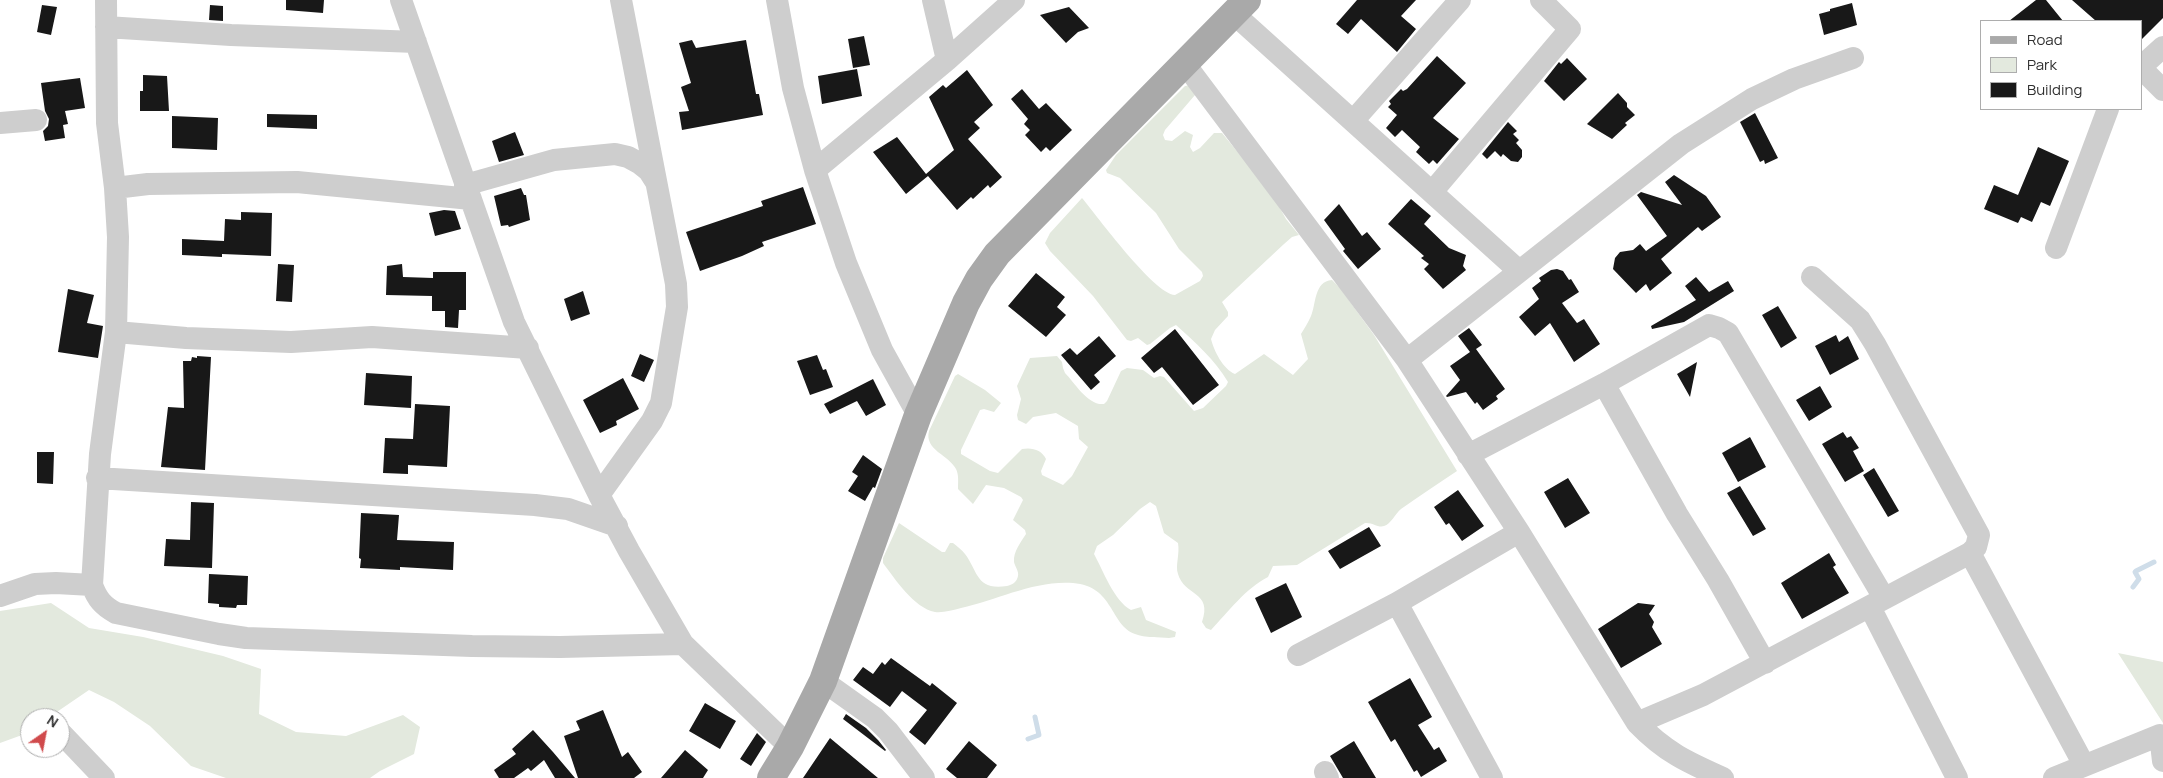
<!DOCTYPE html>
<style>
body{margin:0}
#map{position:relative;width:2163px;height:778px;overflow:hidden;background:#fff;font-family:Manrope,sans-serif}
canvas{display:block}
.legend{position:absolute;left:1980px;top:20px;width:162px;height:90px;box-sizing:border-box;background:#fff;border:1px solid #adadad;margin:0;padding:6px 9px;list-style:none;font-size:15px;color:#313131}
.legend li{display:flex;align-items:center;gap:10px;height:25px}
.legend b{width:25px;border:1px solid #adadad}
.north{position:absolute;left:20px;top:708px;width:50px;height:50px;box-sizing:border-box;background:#fff;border:1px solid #adadad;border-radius:50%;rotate:33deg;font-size:14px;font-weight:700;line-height:20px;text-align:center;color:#313131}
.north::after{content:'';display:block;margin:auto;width:18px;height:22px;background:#d04a4c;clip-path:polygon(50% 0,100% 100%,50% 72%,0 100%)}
</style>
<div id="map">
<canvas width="2163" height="778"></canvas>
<ul class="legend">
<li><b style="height:6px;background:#a9a9a9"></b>Road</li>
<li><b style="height:14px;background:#e3e9de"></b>Park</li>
<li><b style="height:14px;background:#181818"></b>Building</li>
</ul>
<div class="north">N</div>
</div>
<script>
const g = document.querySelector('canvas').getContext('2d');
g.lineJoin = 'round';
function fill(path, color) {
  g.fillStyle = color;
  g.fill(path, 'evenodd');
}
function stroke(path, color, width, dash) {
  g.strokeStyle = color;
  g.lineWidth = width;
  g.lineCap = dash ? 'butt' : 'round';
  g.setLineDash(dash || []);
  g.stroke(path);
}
const green = new Path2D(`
 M1191,85L1195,95L1165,130L1163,135L1165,140L1172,141L1185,131L1193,135L1190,147L1193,152L1200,148L1214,133H1222L1272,194L1286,219L1299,235L1292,237L1284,244L1222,302L1228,312V316L1215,330L1211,339C1214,351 1223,369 1235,374L1264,354L1293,375L1308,359L1301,334C1304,329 1308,323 1311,316C1316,305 1314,281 1332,280L1340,288L1374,335L1457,471C1438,484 1419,496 1401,509C1395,514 1391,524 1384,526C1378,528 1372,522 1365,523L1297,565L1273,566L1268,577C1246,588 1228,612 1211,630L1206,628L1202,622C1213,591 1184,596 1178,574C1175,566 1180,554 1178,543L1164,533L1156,506L1150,502L1140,509L1113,535L1097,546L1094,554C1103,570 1114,601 1131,610L1141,607L1146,620L1176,632L1175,637L1169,638C1159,637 1145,638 1135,634C1110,625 1114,586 1073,583C1035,580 997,600 961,608C953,610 943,613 935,612C914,608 895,579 883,563V558L899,523L942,552H945L950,543H953C957,546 962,550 965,554C978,571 976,591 1007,586C1012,585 1017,582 1018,576C1019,571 1015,567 1014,562C1013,552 1021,542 1026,534L1025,530L1013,520L1023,500L1021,497L1004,488L986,485L973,504L958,489C958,482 959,475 956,469C949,455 924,450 929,431L955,376L958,374L985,390L1001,403L994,412L984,409L980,410L961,450V454L990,471L998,473L1022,449C1032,447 1042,450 1046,459L1041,471L1042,475L1063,485L1072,476L1088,447L1079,439L1078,426L1056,413L1033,417L1026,424L1018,420L1017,415L1021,399L1017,386L1030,358L1057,356L1062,362L1063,368L1065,373C1075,383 1088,406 1104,404L1107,401L1121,371L1127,368L1143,370L1154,378L1160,376L1164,377L1194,411L1203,408L1226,386L1228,382C1215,360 1195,342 1176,325L1170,328L1150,344L1147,345L1138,338L1131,341L1127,340L1093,296L1050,251L1045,243L1050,233L1082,198C1097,216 1154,294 1175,295L1200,281L1203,276L1202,272L1179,249L1156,213L1120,178L1107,173L1106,170L1116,155L1185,86Z
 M51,603L89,628L143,637L223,656L261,669L259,714L296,732L346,736L403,715L420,727L414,754L380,771L370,778H226L191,766L150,726L114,702L89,690L48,718H30V730L22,735L0,743V611Z
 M2118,653L2163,662V723Z`);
const stream = new Path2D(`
 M2133,587L2139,579L2135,572L2136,571L2154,562
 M1028,739L1039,735L1035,717`);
const building = new Path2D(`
 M286,0H324L323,13L286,10Z
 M1357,0H1416L1401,16L1416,29L1397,52L1361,19L1348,34L1336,24Z
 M2036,0H2046L2063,21H2009Z
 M2072,0H2163V18L2142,39V21H2096Z
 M1852,3L1857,25L1824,35L1819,14L1830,11V9Z
 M42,5L57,7L51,35L37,32Z
 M210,5L223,6V21L209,20Z
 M1069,7L1089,28L1078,32L1066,43L1040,15Z
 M864,36L870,65L853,68L848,39Z
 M692,40L696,48L746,40L756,94H759L763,115L682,130L679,112L689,111L681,87L691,83L679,43Z
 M1437,56L1466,83L1433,118L1459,139L1437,164L1433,160L1429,164L1416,152L1420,147L1402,130L1395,137L1386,128L1397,115L1388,107L1391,104L1389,101L1401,89L1403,91L1407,89Z
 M1567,58L1587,79L1564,101L1544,81L1559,62L1561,64Z
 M857,69L862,96L822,104L818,76Z
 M967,70L993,105L974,122L980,128L968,139L1002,177L990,188L988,185L973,199L971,197L957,210L928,176L906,194L873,152L897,137L926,174L954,150L929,97L943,85L946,88Z
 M143,75L167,76L169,111H140V91H143Z
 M80,78L85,108L65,111L68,124L63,125L65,138L45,141L43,131L48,126L49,119L45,111L41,83Z
 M1022,89L1039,109L1046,103L1072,130L1050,151L1046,147L1041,152L1025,135L1030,130L1024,124L1028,119L1011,99Z
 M1618,93L1627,103V107L1635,115L1625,123L1627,125L1612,139L1587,124Z
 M1755,113L1778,158L1765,164L1764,160L1760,162L1740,122Z
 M267,114L317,115V129L267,127Z
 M172,116L218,118L217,150L172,148Z
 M1508,122L1517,131L1513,134L1519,140L1516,143L1522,150V157L1518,162L1511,161L1503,154L1501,157L1495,151L1487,159L1482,154Z
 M515,132L524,155L499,162L492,141Z
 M2038,147L2069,161L2050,206L2041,202L2032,222L2021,217L2018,223L1984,209L1994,185L2018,195Z
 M1674,175L1706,196L1721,217L1702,231L1698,227L1661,259L1672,273L1650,291L1646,284L1636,293L1613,269L1615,258L1620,252L1633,250L1640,244L1646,251L1667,236L1637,195L1641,192L1682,205L1665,182Z
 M803,187L816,224L762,242L764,246L742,256L700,271L686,232L763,206L761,201Z
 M521,188L524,195H526L530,220L509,227L508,225L501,226L494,196Z
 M1411,199L1431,216L1424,224L1449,248L1466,255L1463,266L1466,270L1443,289L1424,269L1429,264L1421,258L1424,256L1388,224Z
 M1339,204L1362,236L1367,232L1381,249L1358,269L1343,251L1345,249L1324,220Z
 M444,210L455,211L461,229L435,236L429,213Z
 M241,212L272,213L271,256L222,254V257L182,255V239L224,241L225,219L241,220Z
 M278,264L294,265L292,302L276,301Z
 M402,264L403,277L433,278V272H466V310H459L458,328L445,327V311H432V296L386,295L387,266Z
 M1557,269L1563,271L1569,280L1571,279L1579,292L1562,303L1577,323L1584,319L1600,344L1574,362L1550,323L1535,336L1519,317L1539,299L1532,288L1541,281L1539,278L1551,270Z
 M1036,273L1065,297L1057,307L1066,315L1046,337L1008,306Z
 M1696,277L1709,292L1728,281L1734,291L1684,322L1652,329L1651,326L1696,300L1685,286Z
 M68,289L94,295L87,323L103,326L98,358L58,352Z
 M583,291L590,314L571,321L564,299Z
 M1778,306L1797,338L1781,348L1762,315Z
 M1469,328L1482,345L1476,349L1505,389L1496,396L1498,399L1483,410L1477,402L1475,404L1466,392L1447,397L1446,396L1460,380L1450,366L1470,352L1458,336Z
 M1175,329L1219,385L1193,405L1162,367L1154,373L1141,358Z
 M1836,335L1839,342L1848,336L1859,359L1830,375L1815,346Z
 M1099,336L1116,356L1094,375L1100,382L1091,390L1061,355L1070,348L1077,355Z
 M640,354L654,360L644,382L631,376Z
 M817,355L823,370L826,369L833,387L810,395L797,361Z
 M197,356L211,357L205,470L161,467L168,407L184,408L183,361H191L192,357L197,358Z
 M1697,362L1690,397L1677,374Z
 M366,373L412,376L411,408L364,405Z
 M623,378L639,409L616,421L617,425L600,433L583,400Z
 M873,379L886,405L866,416L857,401L830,414L824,404Z
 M1820,386L1832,407L1809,421L1796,400Z
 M415,404L450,406L447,467L408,465V474L383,473L385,438L413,439Z
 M1843,432L1847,438L1851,436L1859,448L1853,451L1864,471L1845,482L1822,444Z
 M1750,437L1766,467L1738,482L1722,453Z
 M37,452H54L53,484L37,483Z
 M863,455L882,469L875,488L873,487L865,501L848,491L858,476L852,472Z
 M1874,468L1899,511L1888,517L1863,475Z
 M1568,478L1590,513L1565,528L1544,492Z
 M1740,486L1766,529L1753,536L1727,493Z
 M1458,490L1484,526L1462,541L1449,523L1446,525L1434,507Z
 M191,502L214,503L212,568L164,566L166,539L190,540Z
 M361,513L399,515L397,540L454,542L453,570L400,567V570L360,568L361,559L359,558Z
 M1369,527L1381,546L1340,569L1328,551Z
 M1829,553L1836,565L1833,567L1849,593L1802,619L1781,583Z
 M209,574L248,576L247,605H237L236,608L219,607V604L208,603Z
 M1286,583L1302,617L1271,633L1255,598Z
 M1638,603L1655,605L1649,614L1654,622L1652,627L1662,644L1621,668L1598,629Z
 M891,658L930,686L932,683L957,703L925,745L909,732L927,710L902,691L890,707L853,680L863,667L873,674L882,662L885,665Z
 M1410,678L1432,717L1418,725L1434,750L1439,747L1447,761L1421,777L1417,770L1414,772L1395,739L1391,742L1368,702Z
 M705,703L736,721L720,749L689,731Z
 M603,710L622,757L628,752L642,772L634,778H578L564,736L580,730L576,721Z
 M846,714L866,728L878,740L886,750L885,751L843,719Z
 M533,730L553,752L575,778H555L544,760L531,771L528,768L514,778H499L494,770L516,754L512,749Z
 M757,733L766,742L751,766L740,759Z
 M830,738L878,778H803Z
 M969,741L997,765L987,778H957L946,769Z
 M1354,741L1376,778H1343L1330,756Z
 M685,750L708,770L703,778H661Z`);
const minor = new Path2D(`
 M106,0L107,123L115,188L118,237L116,332L100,454L92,585C97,599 103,606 116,613L219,634L246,638L472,646L560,647L683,644
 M401,0L514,322L599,495L629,551L683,644L790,747
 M777,0L793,88L815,170L846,263L882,350L918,415
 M933,0L947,60
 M1233,13L1518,270
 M106,27L231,35L416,42
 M1185,64L1407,360L1519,532L1637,723L1703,695L1970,553L1976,547L1979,535L1875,344L1860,320L1812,277
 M2142,66L2163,47
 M2142,69L2163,90
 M1353,121L1460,0
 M0,123L36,120
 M815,170L947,60L1014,0
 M465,185L554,160L615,154L628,157L639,163L649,171L656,182
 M115,188L148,184L297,182L471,199
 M1432,192L1570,29L1541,0
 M2056,248L2108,109
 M116,332L186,338L291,342L372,337L528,348
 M1407,360L1681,144L1752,99L1794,79L1853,58
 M1604,384L1677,514L1718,580L1765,663
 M1468,455L1604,384L1709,325L1719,328L1728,333L1884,598
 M97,478L535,505L568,509L617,526
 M599,495L652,421L661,403L677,307L676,284L621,0
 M1970,553L2084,765
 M0,596L35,584L56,583L92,585
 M1397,603L1492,778
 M1870,607L1957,778
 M1298,655L1397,603L1519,532
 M823,681L875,718L888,731L924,778
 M1637,723C1665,752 1687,762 1723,778
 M62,734L104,778
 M1325,772L1328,778
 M2054,778L2160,735L2163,761`);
const major = new Path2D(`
 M771,778L790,747L823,681L918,415L966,303L979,279L997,254L1247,0`);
fill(green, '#e3e9de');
stroke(stream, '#cfdde9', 5);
fill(building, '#181818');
stroke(minor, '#cecece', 22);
stroke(major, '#a9a9a9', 28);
</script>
